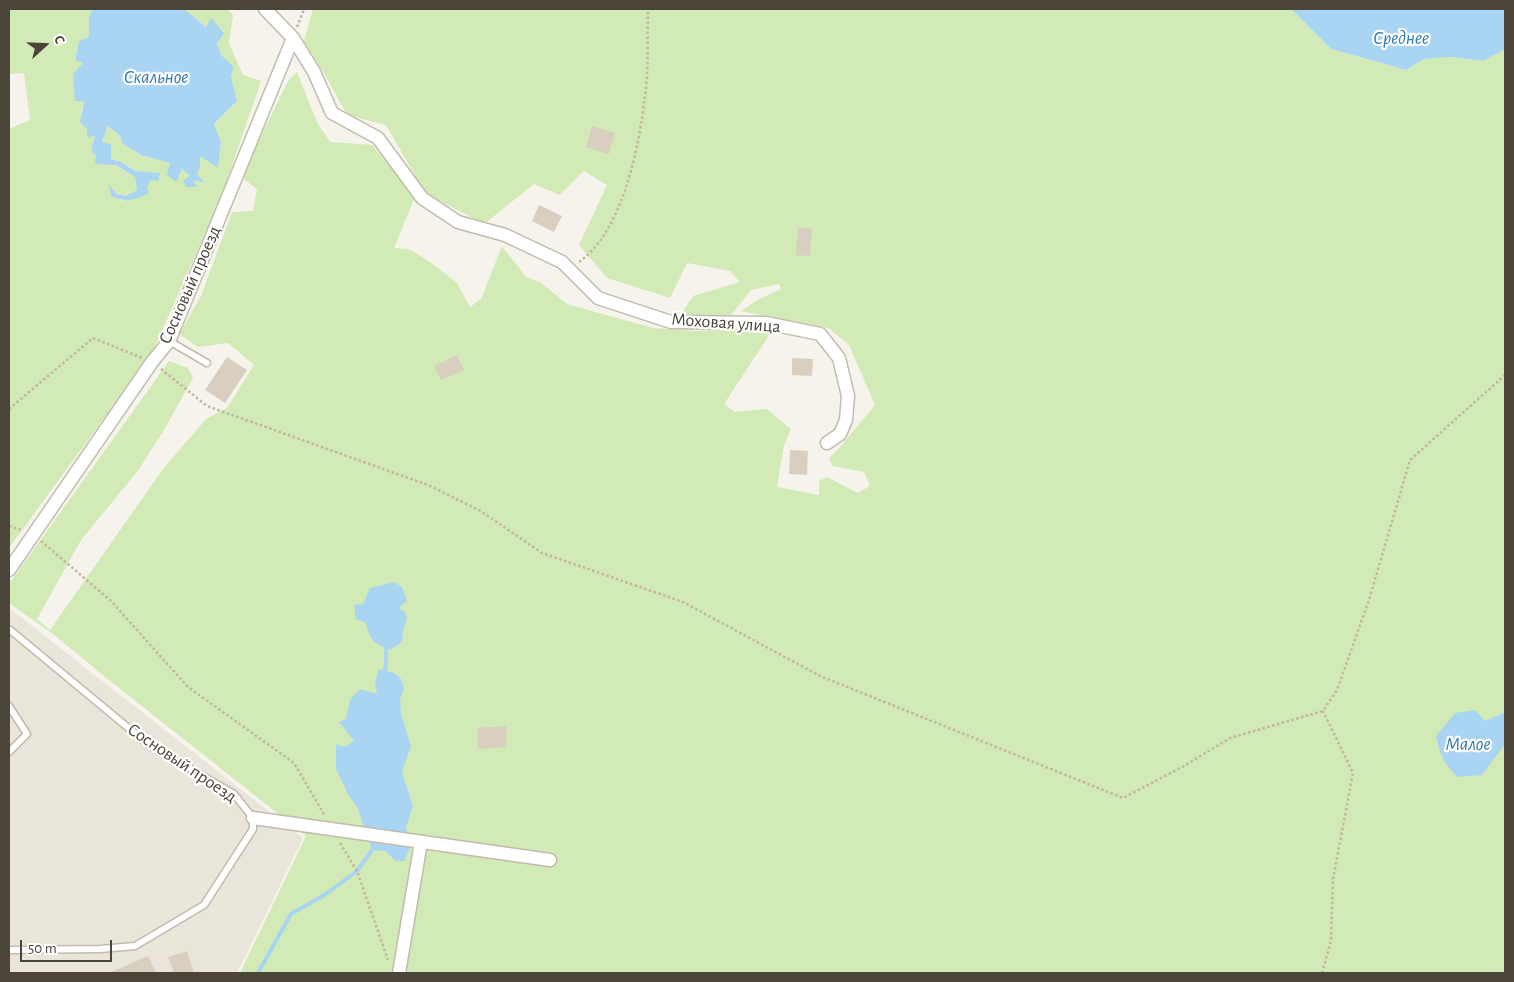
<!DOCTYPE html>
<meta charset="utf-8">
<style>
body{margin:0}
#map{position:relative;width:1514px;height:982px;overflow:hidden;background:#f6f3ec;font-family:"Alegreya Sans",sans-serif}
canvas{display:block}
.frame{position:absolute;inset:0;border:10px solid #4b4439;pointer-events:none}
.north{position:absolute;left:20px;top:20px;width:50px;height:50px;-webkit-text-stroke:4px #fff;paint-order:stroke;rotate:70deg;font-size:14px;font-weight:700;line-height:20px;text-align:center;color:#4b4439}
.north::after{content:'';display:block;margin:auto;width:18px;height:22px;background:#4b4439;clip-path:polygon(50% 0,100% 100%,50% 72%,0 100%)}
.scale{position:absolute;left:20px;top:940px;width:92px;height:22px;box-sizing:border-box;border:2px solid #4b4439;border-top:0;padding-left:6px;font-size:15px;line-height:18px;white-space:nowrap;color:#4b4439;-webkit-text-stroke:4px #fff;paint-order:stroke}
</style>
<div id="map">
<canvas width="1514" height="982"></canvas>
<div class="frame"></div>
<div class="north">С</div>
<div class="scale">50 m</div>
</div>
<script>
const g = document.querySelector('canvas').getContext('2d');
g.lineJoin = 'round';
function fill(path, color) {
  g.fillStyle = color;
  g.fill(path, 'evenodd');
}
function stroke(path, color, width, dash) {
  g.strokeStyle = color;
  g.lineWidth = width;
  g.lineCap = dash ? 'butt' : 'round';
  g.setLineDash(dash || []);
  g.stroke(path);
}
function write(font, color, halo, rows, align = 'center') {
  g.font = font + ' "Alegreya Sans",sans-serif';
  g.lineWidth = 4.5;
  g.setLineDash([]);
  g.textBaseline = 'middle';
  g.strokeStyle = halo;
  g.fillStyle = color;
  for (const [text, x, y, turn = 0] of rows) {
    g.save();
    g.translate(x, y);
    g.rotate((+turn || 0) * Math.PI / 180);
    g.textAlign = isNaN(turn) ? turn : align;
    if (halo) g.strokeText(text, 0, 0);
    g.fillText(text, 0, 0);
    g.restore();
  }
}
const residential = new Path2D(`
 M9,608L303,838L237,973H9Z`);
const green = new Path2D(`
 M9,9H93L89,17V37L79,41L75,59L84,63L75,101L84,102L81,112L95,135L91,150L135,177L137,190L127,196L117,194L110,186L121,201L149,192L146,187L151,180L159,173L136,171L122,162L111,159V144L102,142L108,126L120,136L123,144L141,155L171,163L175,182L182,169L194,180L204,183L197,174L200,167V155L218,168L221,141L214,124L237,101L231,76L234,67L221,55L217,44L224,32L211,19L206,27L184,9H227L233,15L229,43L243,75L261,81L221,198L153,351L9,548V129L30,120L24,73L9,74Z
 M313,9H1291L1331,49L1406,70L1424,59L1451,57L1483,61L1505,49V712L1485,721L1500,749L1505,744V973H240L306,836L109,680L53,634L9,603V584L169,361L188,368L193,378L164,430L137,472L81,540L37,619L50,630L163,469L206,419L227,408L254,365L228,343L198,347L179,334L201,296L232,212L253,211L257,189L241,177L288,81L297,72L317,122L330,142L372,145L415,197L394,248L409,249L430,262L457,283L470,307L481,299L502,246L526,277L540,282L567,304L653,328L695,331L763,327L772,331L724,404L735,412L767,409L791,429L784,445L777,487L819,495V481L827,477L858,493L870,486L864,472L832,466L829,458L839,448L875,405L849,345L828,328L741,311L759,299L781,289L779,284L751,290L731,315L680,316L693,296L740,282L730,271L687,263L670,298L607,278L579,245L607,185L584,171L560,195L534,184L484,224L425,193L386,125L347,115L325,75L304,41Z`);
const water = new Path2D(`
 M93,9H184L206,27L211,18L224,33L217,44L221,55L234,67L231,76L237,101L214,124L221,141L218,168L200,156V167L197,174L205,183L194,180L196,187H187L183,181L190,176L182,169L176,182L167,175L170,163L141,155L123,144L120,136L108,126L102,142L111,144V159L121,162L136,171L160,173L158,181L151,180L147,187L149,193C135,200 126,203 111,196L109,185L117,194L126,196L137,190L135,177L116,165L95,164L96,155L91,150L95,136L87,137V129L80,122L84,102L75,101L73,74L83,63L75,60L79,41L89,37V17Z
 M1291,9H1505V49L1483,61L1451,57L1424,59L1406,70L1331,49Z
 M394,582L402,587L407,601L398,608L405,612L407,619L403,630L402,642L390,650C373,643 370,641 366,623L356,619L354,605L363,604L370,588Z
 M379,669L394,673L401,679L404,689L400,699L401,714L411,746L402,772L413,806L406,827L410,848L404,861H396L385,851L372,850L358,809L347,792L336,769V744L344,747L354,741L339,722L346,719L350,700L360,689L377,694L375,682Z
 M1475,710L1485,721L1505,712V744L1482,775L1458,777C1444,765 1440,754 1436,736L1455,713Z`);
const stream = new Path2D(`
 M385,671L386,663V648
 M258,973L291,914L326,894L357,871L372,850`);
const building = new Path2D(`
 M592,126L615,133L609,154L586,147Z
 M539,205L562,216L554,232L532,221Z
 M798,227L812,229L810,256L796,255Z
 M457,355L464,370L441,380L434,366Z
 M227,357L247,370L225,403L205,390Z
 M792,358L813,359L812,376L792,375Z
 M790,450L808,451L807,475L789,474Z
 M506,726L507,747L478,749L477,728Z
 M187,951L194,973H174L168,957Z
 M148,956L156,973H109Z`);
const path = new Path2D(`
 M297,27L304,9
 M579,262C623,231 639,147 645,96C649,68 647,38 648,9
 M161,369L207,406L428,485L479,510L542,553L683,602L820,676L1123,798L1184,766L1230,738L1323,711L1337,690L1369,600L1410,460L1505,375
 M9,409L93,338L142,358
 M9,526L22,530
 M41,541L111,601L188,687L294,763L325,816
 M340,843L357,871L388,960
 M1322,973L1331,941L1333,879L1353,773L1323,711`);
const service = new Path2D(`
 M169,341L207,363
 M9,629L149,745L234,794L253,818V829L204,905L135,946L100,949L9,950
 M9,706L27,734L9,752`);
const minor = new Path2D(`
 M265,9L293,38L314,72L332,113L378,138L422,198L458,222L505,235L562,262L598,298L671,322L766,323L820,334L839,358L848,396L846,420L840,434L827,443
 M9,570L152,362L169,341L293,38
 M253,818L550,860
 M399,973L421,842`);
const streetNames = [
 ["Сосновый проезд",190,285,-66],
 ["Моховая улица",726,323,4],
 ["Сосновый проезд",182,763,34]
];
const waterNames = [
 ["Среднее",1401,38],
 ["Скальное",156,77],
 ["Малое",1468,744]
];
fill(residential, '#eae5da');
fill(green, '#d2eab5');
fill(water, '#a9d4f2');
stroke(stream, '#a9d4f2', 4);
fill(building, '#d8cfc1');
stroke(service, '#c2bbae', 9);
stroke(minor, '#c2bbae', 15);
stroke(path, '#c4b79f', 2.5, [2.5, 2.5]);
stroke(service, '#fff', 6);
stroke(minor, '#fff', 12);
write('18px', '#4b4439', '#fff', streetNames);
write('italic 19px', '#2e7ab2', '#fff', waterNames);
</script>
